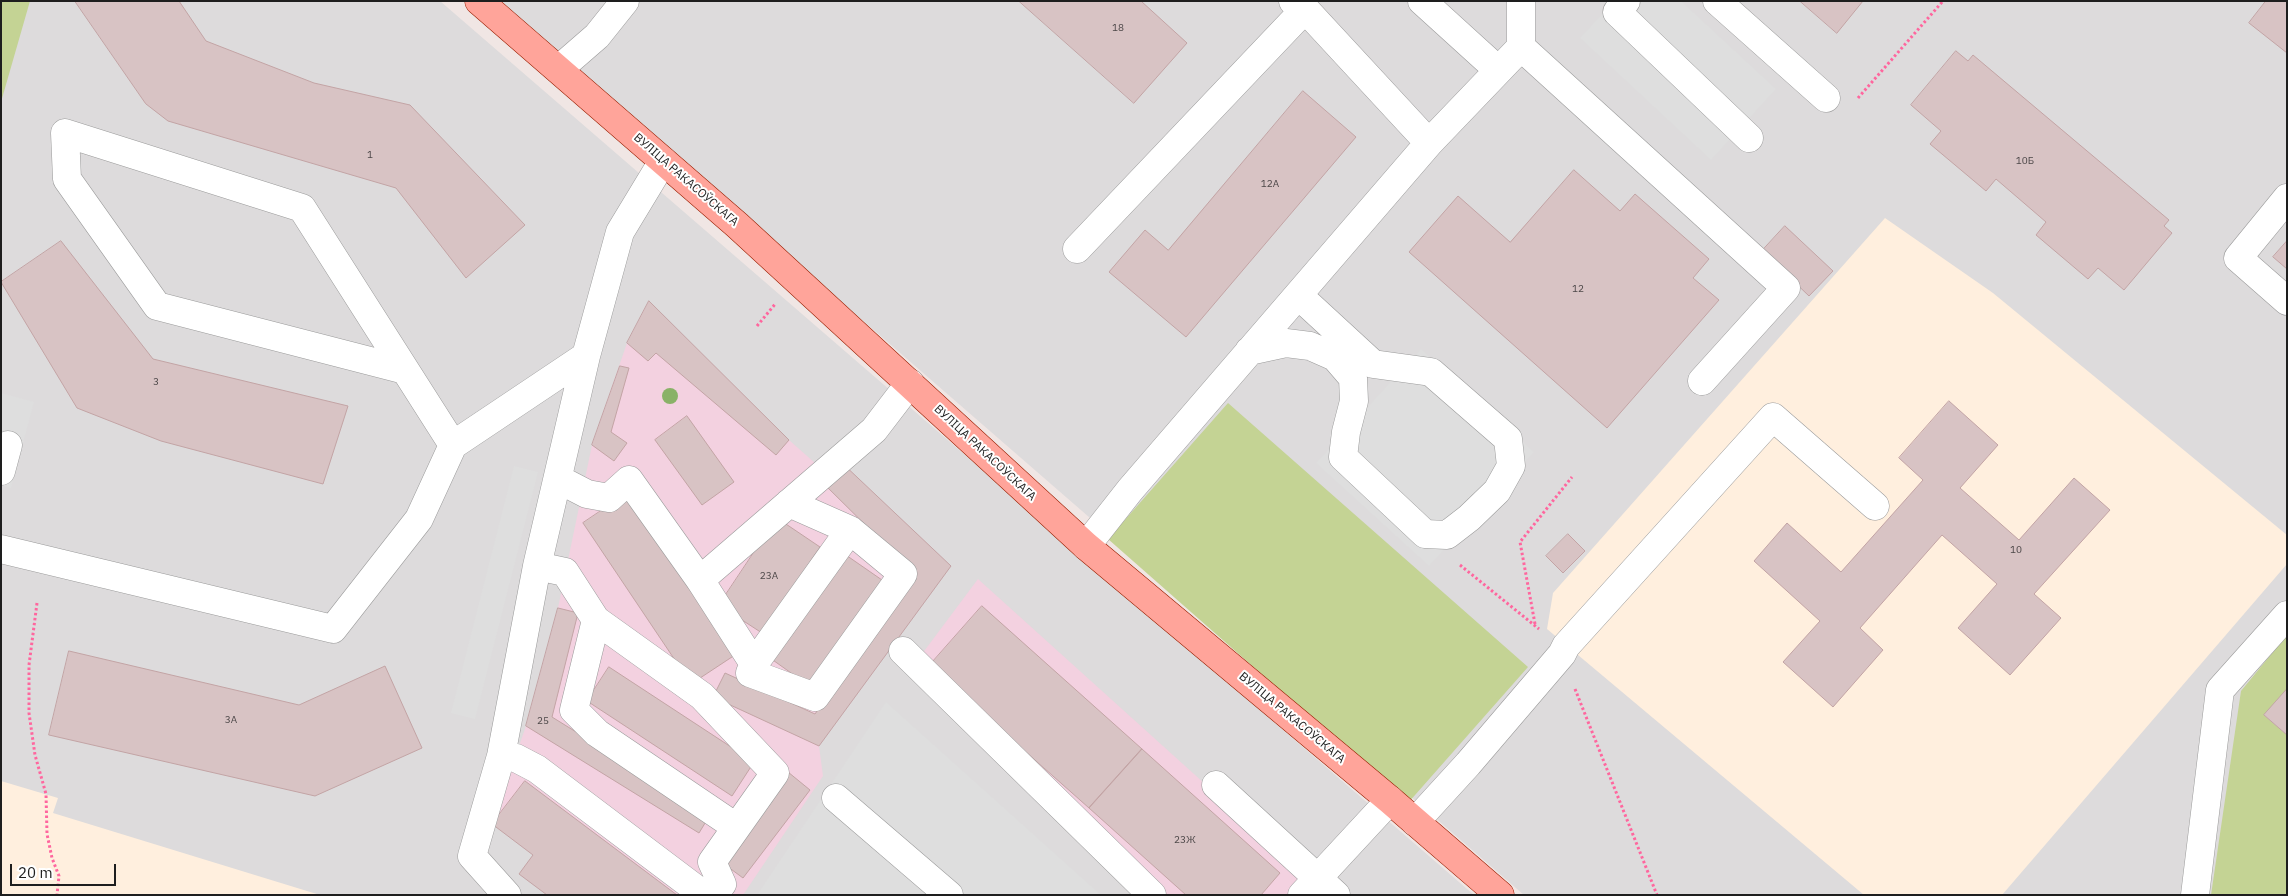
<!DOCTYPE html>
<meta charset="utf-8">
<style>
body{margin:0}
#map{position:relative;width:2288px;height:896px;overflow:hidden;background:#f0e6e4;font-family:"IBM Plex Sans",sans-serif}
canvas{display:block}
.frame{position:absolute;inset:0;border:2px solid #1e1e1e;pointer-events:none}
.scale{position:absolute;left:10px;top:864px;width:106px;height:22px;box-sizing:border-box;border:2px solid #1e1e1e;border-top:0;padding-left:6px;font-size:15px;line-height:18px;white-space:nowrap;color:#1e1e1e;-webkit-text-stroke:4px #fff;paint-order:stroke}
</style>
<div id="map">
<canvas width="2288" height="896"></canvas>
<div class="frame"></div>
<div class="scale">20 m</div>
</div>
<script>
const g = document.querySelector('canvas').getContext('2d');
g.lineJoin = 'round';
function fill(path, color) {
  g.fillStyle = color;
  g.fill(path, 'evenodd');
}
function stroke(path, color, width, dash) {
  g.strokeStyle = color;
  g.lineWidth = width;
  g.lineCap = dash ? 'butt' : 'round';
  g.setLineDash(dash || []);
  g.stroke(path);
}
function write(font, color, halo, rows, align = 'center') {
  g.font = font + ' "IBM Plex Sans",sans-serif';
  g.lineWidth = 4;
  g.setLineDash([]);
  g.textBaseline = 'middle';
  g.strokeStyle = halo;
  g.fillStyle = color;
  for (const [text, x, y, turn = 0] of rows) {
    g.save();
    g.translate(x, y);
    g.rotate((+turn || 0) * Math.PI / 180);
    g.textAlign = isNaN(turn) ? turn : align;
    if (halo) g.strokeText(text, 0, 0);
    g.fillText(text, 0, 0);
    g.restore();
  }
}
const residential = new Path2D(`
 M1,1H440L1474,895H1Z
 M495,1H2287V895H1524Z`);
const commercial = new Path2D(`
 M649,301L789,440L824,471L840,461L951,566L819,746L823,776L743,895H547L519,874L533,855L492,824L526,726L558,608L592,445L627,343Z
 M978,579L1328,895H1161L910,670Z`);
const education = new Path2D(`
 M1885,218L1993,293L2287,535V564L2002,895H1864L1547,629L1553,593Z
 M1,781L58,798L53,813L320,895H1Z`);
const forest = new Path2D(`
 M1,1H30L1,102Z
 M1228,403L1528,667L1408,803L1108,539Z
 M2287,635V689L2264,715L2287,735V895H2211L2241,691Z`);
const parking = new Path2D(`
 M1614,1H1681L1776,89L1711,160L1580,38Z
 M1421,349L1534,452L1429,566L1316,463Z
 M1,393L34,402L11,488L1,485Z
 M514,466L538,472L475,719L451,713Z
 M886,702L1101,895H757Z`);
const building = new Path2D(`
 M75,1H179L206,41L314,83L410,105L525,225L466,278L396,188L168,121L146,104Z
 M1019,1H1141L1187,43L1134,103Z
 M1800,1H1863L1837,33Z
 M2266,1H2287V53L2249,23Z
 M1956,51L1968,61L1973,55L2169,220L2164,226L2172,233L2124,290L2098,268L2088,279L2036,235L2046,222L1996,179L1986,191L1930,144L1941,131L1911,105Z
 M1303,91L1356,137L1186,337L1109,272L1145,230L1168,250Z
 M1574,170L1620,211L1635,194L1709,259L1693,278L1719,300L1607,428L1409,252L1458,196L1510,242Z
 M1785,226L1833,271L1809,296L1762,251Z
 M61,241L153,359L348,406L323,484L161,441L77,408L1,282Z
 M2287,241V269L2273,257Z
 M649,301L789,440L776,455L656,353L648,361L627,343Z
 M620,366L629,368L611,432L627,443L614,461L592,445Z
 M1949,401L1998,445L1960,488L2019,540L2074,478L2110,510L2034,594L2061,618L2010,675L1958,628L1997,584L1942,535L1860,628L1883,650L1833,707L1783,662L1820,621L1754,561L1787,523L1841,572L1923,480L1899,458Z
 M687,416L734,482L702,505L655,440Z
 M840,461L951,566L819,746L713,697L725,673L815,714L912,571L823,483Z
 M629,492L738,653L691,684L583,523Z
 M777,518L820,547L762,633L719,605Z
 M1568,534L1585,551L1563,573L1546,556Z
 M843,553L882,580L808,685L770,658Z
 M982,606L1142,749L1089,808L929,666Z
 M558,608L578,613L552,717L710,815L699,833L526,726Z
 M69,651L299,705L385,666L422,748L315,796L49,735Z
 M609,667L754,762L732,796L587,701Z
 M2287,689V735L2264,715Z
 M1142,749L1280,873L1261,895H1186L1089,808Z
 M788,772L810,790L743,878L720,861Z
 M525,781L677,895H547L519,874L533,855L492,824Z`);
const path = new Path2D(`
 M1858,98L1943,1
 M757,326L776,303
 M1460,565L1539,629
 M37,603L29,665V713L35,755L46,794L47,834L52,858L59,876L57,895
 M1535,624L1520,542L1572,477
 M1575,689L1657,895`);
const minor = new Path2D(`
 M1293,1L1305,9L1429,143
 M1422,1L1498,70
 M1626,1L1617,12L1749,138
 M1717,1L1826,98
 M1521,47L1786,288L1702,381
 M559,69L597,36L625,1
 M2287,198L2238,258L2287,301
 M1077,249L1305,9
 M1249,351L1286,343L1310,346L1335,357L1353,378L1354,401L1346,432L1343,457L1425,534L1447,535L1469,518L1497,491L1511,466L1508,439L1431,372L1373,364L1298,295
 M405,370L157,306L67,179L65,133L302,208L453,445
 M1,471L8,445
 M558,479L587,494L609,498L629,480L700,580L754,664L750,673L815,697L903,574L850,530L789,503
 M1086,546L1130,490L1429,143L1521,47V1
 M1,549L333,629L419,519L453,445L586,356
 M537,566L565,572L596,620L702,696L775,773L712,862L722,884L712,895
 M700,580L874,430L910,383
 M596,620L574,710L597,733L736,827
 M903,651L1152,895
 M754,664L850,530
 M501,756L516,758L537,769L704,895
 M1216,785L1336,895
 M836,798L949,895
 M1415,822L1468,764L1562,654L1566,646L1773,417L1875,506
 M507,895L472,856L501,756L537,566L586,356L620,232L663,161
 M1302,895L1390,800
 M2195,895L2220,690L2287,615`);
const major = new Path2D(`
 M479,1L737,225L1086,546L1390,800L1500,895`);
const trees = [
 [670,396]
];
const numberNames = [
 ["18",1118,28],
 ["1",370,155],
 ["10Б",2025,161],
 ["12А",1270,184],
 ["12",1578,289],
 ["3",156,382],
 ["10",2016,550],
 ["23А",769,576],
 ["3А",231,720],
 ["25",543,721],
 ["23Ж",1185,840]
];
const streetNames = [
 ["ВУЛІЦА РАКАСОЎСКАГА",686,180,41],
 ["ВУЛІЦА РАКАСОЎСКАГА",985,453,43],
 ["ВУЛІЦА РАКАСОЎСКАГА",1292,718,40]
];
fill(residential, '#dddbdc');
fill(commercial, '#f3d1e0');
fill(education, '#ffefde');
fill(forest, '#c4d394');
fill(parking, '#dedede');
fill(building, '#d8c3c4');
stroke(building, '#c3a4a5', 1);
stroke(minor, '#9b9b9b', 29);
stroke(major, '#991e00', 29);
stroke(path, '#ff669e', 3, [2.5, 2.5]);
stroke(minor, '#fff', 28);
stroke(major, '#ffa49a', 28);
g.fillStyle = '#89b267';
for (const [x, y] of trees) {
  g.beginPath();
  g.arc(x, y, 8, 0, 2 * Math.PI);
  g.fill();
}
write('10px', '#4c4748', null, numberNames);
write('12px', '#1e1e1e', '#fff', streetNames);
</script>
